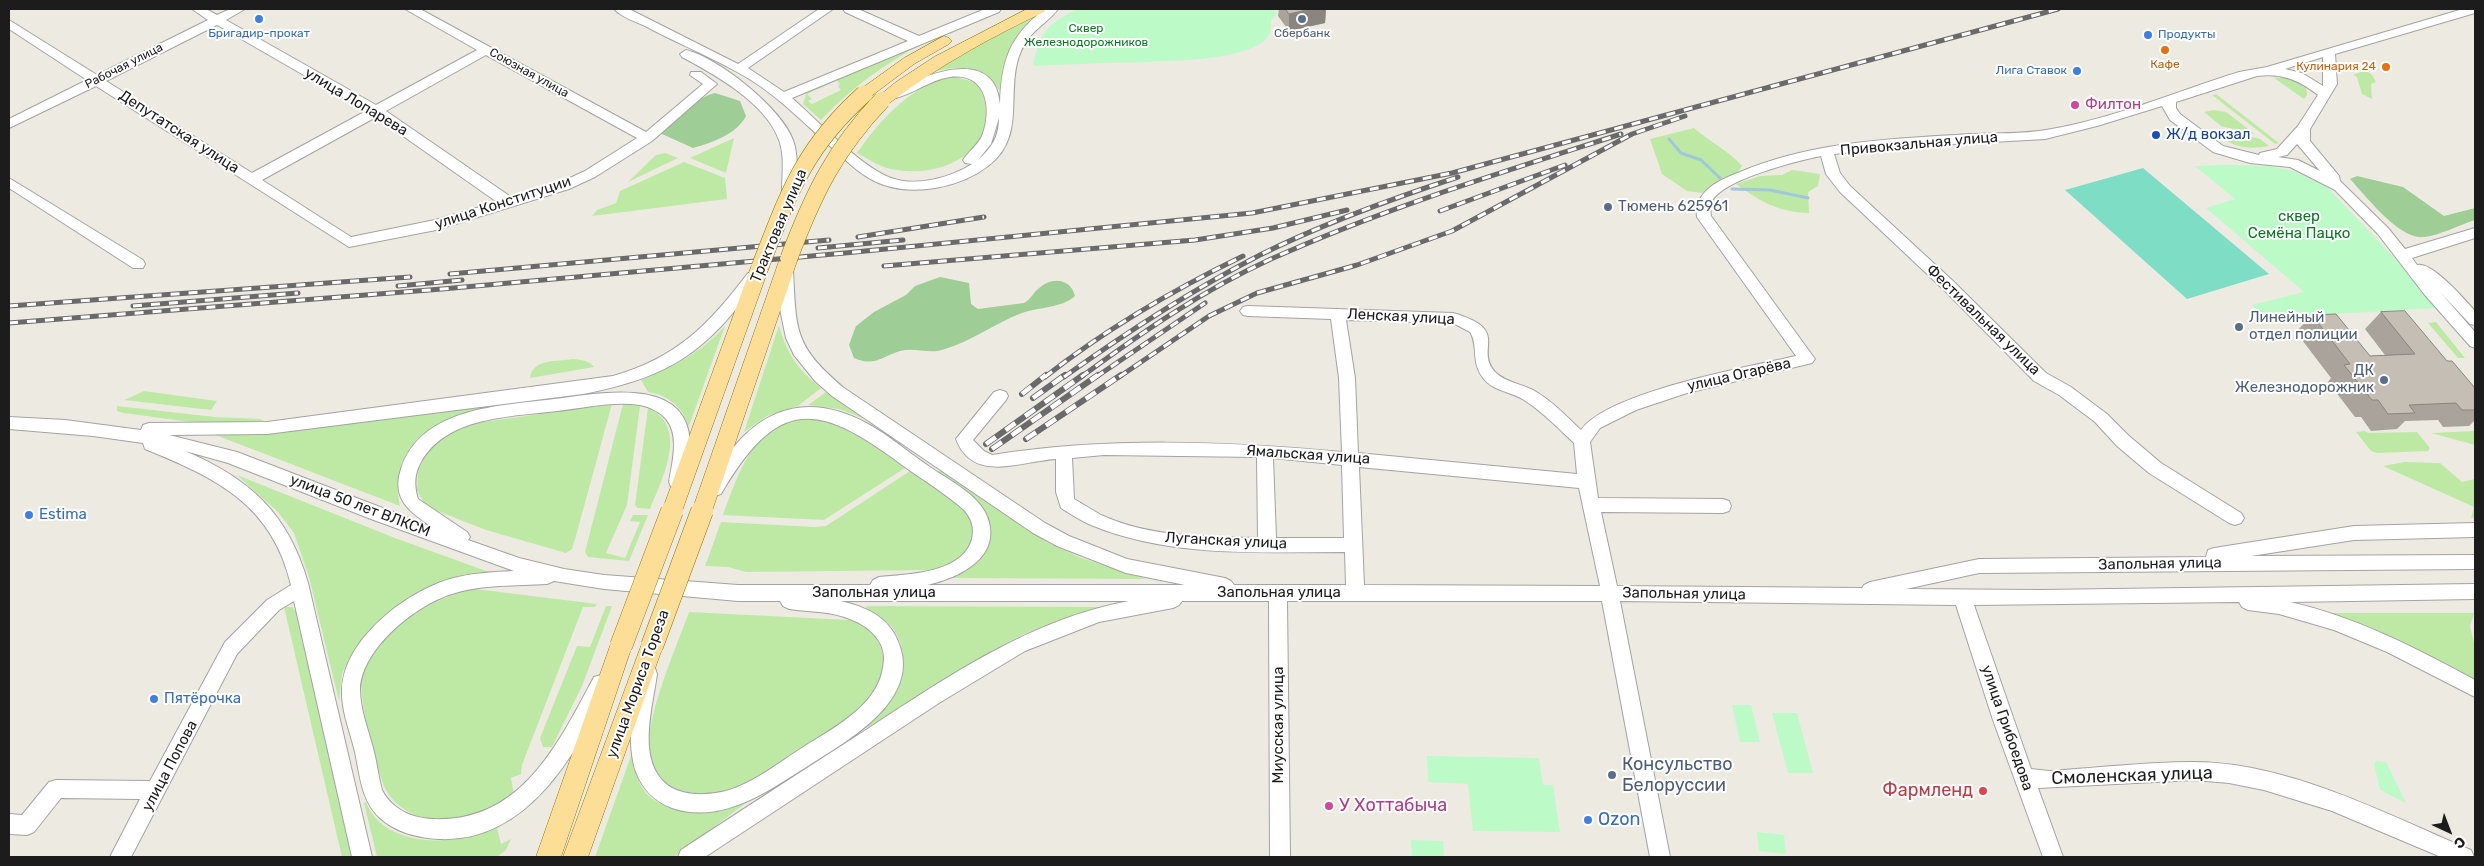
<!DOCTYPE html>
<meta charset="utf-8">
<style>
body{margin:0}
#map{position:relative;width:2484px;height:866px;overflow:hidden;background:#edebe1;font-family:Rubik,sans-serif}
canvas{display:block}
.frame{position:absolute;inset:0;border:10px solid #1c1c1c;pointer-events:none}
.north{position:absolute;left:2424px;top:806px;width:50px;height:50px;-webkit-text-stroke:4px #fff;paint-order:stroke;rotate:137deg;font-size:14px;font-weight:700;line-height:20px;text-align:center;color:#1c1c1c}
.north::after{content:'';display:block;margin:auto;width:18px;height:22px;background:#1c1c1c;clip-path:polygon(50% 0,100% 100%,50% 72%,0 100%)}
</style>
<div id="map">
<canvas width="2484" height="866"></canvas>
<div class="frame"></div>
<div class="north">С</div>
</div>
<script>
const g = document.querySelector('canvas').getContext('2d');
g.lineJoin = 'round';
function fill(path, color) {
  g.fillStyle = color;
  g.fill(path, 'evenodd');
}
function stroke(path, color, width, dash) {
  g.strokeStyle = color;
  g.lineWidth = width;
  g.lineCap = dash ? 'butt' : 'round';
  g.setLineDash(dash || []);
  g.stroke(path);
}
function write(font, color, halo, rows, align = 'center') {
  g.font = font + ' Rubik,sans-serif';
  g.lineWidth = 4;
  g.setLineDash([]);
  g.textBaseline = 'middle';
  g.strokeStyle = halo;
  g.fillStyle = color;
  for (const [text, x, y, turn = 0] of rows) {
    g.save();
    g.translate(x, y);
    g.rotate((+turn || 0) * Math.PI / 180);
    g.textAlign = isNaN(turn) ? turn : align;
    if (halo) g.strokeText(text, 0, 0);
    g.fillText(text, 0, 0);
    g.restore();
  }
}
const grass = new Path2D(`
 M1031,19C1011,41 1004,60 1000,90C995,87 992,80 986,76C971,64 948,68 931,72L1003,32Z
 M928,41C887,62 852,87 821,120L803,104L807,91L829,80L832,83L807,94L812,99L808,101L812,104L841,90L838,86L840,84L834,78Z
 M2366,70L2372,75L2376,82L2371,84L2372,99L2362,94L2357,77L2353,75Z
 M956,77L977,83C1011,142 950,179 896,170C881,168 870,160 857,153C879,121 915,80 956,77Z
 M2274,78C2286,77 2309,80 2307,95L2304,99Z
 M2216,94L2279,143L2275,144L2212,95Z
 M2214,110L2226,112L2255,134L2221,126L2204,112Z
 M1694,128C1710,142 1728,150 1742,166L1737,173L1702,193L1687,191L1662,174L1650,139Z
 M2232,132L2260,139L2269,146C2254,149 2236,149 2223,138L2232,136Z
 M734,138L726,173L690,158Z
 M665,153L678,158L628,182L656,155Z
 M684,162L725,178L727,199L592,216L597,210L616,203L620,191Z
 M1792,170L1820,174L1818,186L1808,192L1809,213C1778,212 1761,202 1736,184L1760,176L1782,175Z
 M2436,322L2465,358H2458L2428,323Z
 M779,325C786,353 799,371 821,388L798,406L767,416L744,432Z
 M725,326L689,426C682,407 668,395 648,392L641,380C673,367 702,352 725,326Z
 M573,359C581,360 589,360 594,367L530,378C533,358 556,362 573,359Z
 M144,391L217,401L211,410L124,400Z
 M826,392L865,419L839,409L808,405Z
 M612,404L576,536L572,549L566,553L486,530L430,508L424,503L417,490L418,470L431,447L446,435L475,423Z
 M623,404L640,406L627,505L606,553L625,558L640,522L630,521L633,515H648L629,561L588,557L585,552Z
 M117,406L215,417L260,419L268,423C219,428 171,419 123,413L117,411Z
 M479,407H486C474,413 461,414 449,420C412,438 391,463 400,506L213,434H256Z
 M648,408C689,426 663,478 650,509L638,508L635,505Z
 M811,419C849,424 874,446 905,468L824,520L723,515C740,470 754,420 811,419Z
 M2365,431L2368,433L2417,432L2430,448L2428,451L2377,453L2371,451L2356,432Z
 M2475,431V445L2431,433Z
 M2405,462L2440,463L2462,482L2475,479V517L2471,518L2474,507L2383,466Z
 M941,470L1048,543L1084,559L1146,579L952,578C966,571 975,564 984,551C1008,516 962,491 938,472Z
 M910,471C933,487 995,516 966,551C956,563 943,568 929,570L746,572L728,567L705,566L721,522L815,527L826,526Z
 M237,475L395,538L489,572L463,576L381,622L356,648L348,660L342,674L339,701L309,577L294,533L278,512Z
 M475,589L597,604L595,607H583L522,765L521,774L511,778L514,794C498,804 483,814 465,818C434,826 397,815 384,786C375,762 358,701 362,677C369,633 435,596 475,589Z
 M606,606H612L582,686L552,747H543L540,738L577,646L590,647Z
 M865,606L1098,607L1102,608C1075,618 1048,623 1022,635C966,662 918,703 862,730C868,724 875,719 881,712C901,688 913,655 892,627C885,618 871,615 865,606Z
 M284,607H292L299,616L353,857H342Z
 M689,612L849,620C883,630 894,666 874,695C859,717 756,784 730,791C697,800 651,791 649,749C647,713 676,648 689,612Z
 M2329,613H2474L2470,626L2475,647V682L2393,639Z
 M632,753C636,780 642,799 670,807L755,796L674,857H595Z
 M366,802C379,837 424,844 456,839C470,836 483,829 496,824L501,844L511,839L506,850L497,857H377L364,803Z`);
const forest = new Path2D(`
 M715,93L740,101L746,116C737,134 711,143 693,148L662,134L661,130C677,117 695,98 715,93Z
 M2357,176L2403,187L2444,216L2475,208V220C2459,225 2441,235 2424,237C2399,240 2366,196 2350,179Z
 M940,277L969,283L971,304L978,309L1024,303C1031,299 1033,293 1038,289C1051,276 1071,278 1075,296C1062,308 1039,307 1022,313C995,323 972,341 945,349C930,355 915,347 900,351C880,357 876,367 854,358L849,345L856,326L874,312L906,295L915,286Z`);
const park = new Path2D(`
 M1077,9H1273L1277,14L1271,20C1272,31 1269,40 1258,45C1225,61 1181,60 1145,62C1108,63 1071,64 1033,66C1040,31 1047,25 1077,9Z
 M2224,165L2270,166L2294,171L2327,187L2397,261L2436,308L2267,318L2252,305L2304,292L2206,208L2235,199L2195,166Z
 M1732,705H1751L1760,742H1740Z
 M1772,713H1797L1813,773H1788Z
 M1427,756L1539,758L1543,785H1553L1560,832L1473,831L1468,784L1428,782Z
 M2376,761L2386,762L2406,803L2380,790L2374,764Z
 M1757,832L1784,835L1786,854L1759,851Z
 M1411,840L1443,841L1444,857H1412Z`);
const pitch = new Path2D(`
 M2143,168L2269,274L2187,299L2065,190Z`);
const stream = new Path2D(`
 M1669,139L1681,153L1701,160L1720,178
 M1732,189L1770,190L1808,198`);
const minor = new Path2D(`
 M192,9H206L217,15L230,9H245L226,20L376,105L477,50L405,9H420L646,132L703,84L690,75L691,72H701L717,84L652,141L595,177L569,189L436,230L349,247L96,86L9,128V119L87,80L9,29V20L97,75L208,20ZM217,25L366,111L252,173L106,81ZM486,55L637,138L585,171L559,183L511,197L386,111ZM376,117L497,202L435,220L351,237L262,180Z
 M614,9H629L738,64L819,9H833L748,68L784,92L908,41L845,12L843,9H858L919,36L985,9H1001L999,12L792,98C817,120 861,167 891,178C916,187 950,178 972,164L965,163L963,160C969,151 977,146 982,136C993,108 986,72 950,77C930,80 915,93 896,98L891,97L890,94L891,91C923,76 995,44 1000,105C1001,62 1009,36 1045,9H1058C1046,25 1030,30 1021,51C1004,91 1028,136 988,166C961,187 916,196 884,185C863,178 848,162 832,148C806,125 781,99 751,80C718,60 681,45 647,27C637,22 621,17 614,9ZM999,118C999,137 992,147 978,160L991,144Z
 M2463,9H2475V13L2335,54L2337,84L2310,129V141L2339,176L2340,181L2388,228L2405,249L2475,228V238L2412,258L2417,265C2432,261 2465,300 2475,311V325L2470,324L2440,292L2475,332V348L2470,346L2424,294L2378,234L2335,190L2290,167L2250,163L2213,152L2170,120L2162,106L2097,126L2045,139L1888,148L1834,154L1840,173L1850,186L1953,281L2046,373L2071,387L2107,414L2129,436L2161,463L2241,513L2244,518L2241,523L2235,525L2229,523L2149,473L2117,446L2095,422L2059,395L2034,381L1943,289L1840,192L1826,174L1821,156C1797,161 1724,179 1712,201C1710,206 1710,211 1711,216L1812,355L1815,359L1812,363L1687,393L1636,410L1600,428L1590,442L1598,498L1723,499L1729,501L1731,506L1729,511L1723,513L1601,512L1617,586L1862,588L1864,585L1870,582L1979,559L2206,557L2208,550L2214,548L2354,526L2475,523V537L2354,540L2251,556L2475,555V569L1979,573L1906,589L2040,590L2475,584V599L2290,602C2356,617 2416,648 2475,680V697L2387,652L2334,630L2279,614L2248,610L2242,607L2239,602L1974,605L2031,769L2049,771C2097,768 2146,762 2193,762C2288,762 2386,814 2471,850L2474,857H2441L2332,811L2264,790L2229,783L2194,780L2038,788L2063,857H2043L1993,720L1956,605L1620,601L1670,857H1650L1602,601H1287L1290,857H1270L1269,601H1182L1179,605L1173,608L1099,622L1025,651L939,703L705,857H678L681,850C743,809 806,769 869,728C950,675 1032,619 1129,601H840C864,606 887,616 897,639C925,699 848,740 808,766C768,791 722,825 672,808C654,801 643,790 636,772C627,747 630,692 641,668L648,666L655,668L657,674C653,705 638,754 662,780C677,797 706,796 726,791C754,783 778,763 802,748C836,726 883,704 884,658C884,640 868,626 852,620C833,611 810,612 789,609L783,606L780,601H738L604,589L554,581L547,584C516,586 482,584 452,594C416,605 362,648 360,689C360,709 368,729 373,748C377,762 378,776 382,790C392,809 411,818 433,819C521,823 558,744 594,677L601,675L608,677L610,683C578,752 528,843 439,839C418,838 395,832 380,818C360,800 360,772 354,748C349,729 341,709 342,689C344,639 406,592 450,579C471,573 493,572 514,571L371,519L228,463L185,451C250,479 288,513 308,583L372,857H352L294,601L279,610L237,654L131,857H110L140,799L61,798L34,832L27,835L9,834V814L22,815L49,782L56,780L150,781L225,642L267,600L291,585C272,504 216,478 145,449L143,443L93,436L9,429V417L65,420L141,430L143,425L149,423L267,422L613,376C676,358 709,325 748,273H758L760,277L758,281C706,352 671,377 583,394L267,434L169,435L237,452L432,527C410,512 391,499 401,469C421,407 500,406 554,399C596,394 687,374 690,442C690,456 689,475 683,487L677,489L671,487L669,482C672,463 680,436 666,419C660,412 650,407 640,405C613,401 584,408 557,411C511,417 447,416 421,462C414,474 414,486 418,499L467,532L470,537L468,540L519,558L564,569L604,575L738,585H870L873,580L879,577C908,574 962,574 972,539C975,527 971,518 964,510C945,493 923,480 902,465C818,402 778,396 721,494L715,496L709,494L707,489C741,421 793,383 868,424C890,436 909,453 930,467C951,482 986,497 990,527C995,562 954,579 927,585H1185L1126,573L1057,546L1033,533L832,396L815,381L794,355L786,338L780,309L779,269L781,265H791L793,269C796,331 794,346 844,388L1045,523L1069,536L1127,559L1225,578L1231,581L1234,585H1346L1345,552C1260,552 1171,558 1091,525C1081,521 1071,514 1061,508L1056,492V459C1021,461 973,484 956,439L994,392L1000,390L1006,392L1008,396L1006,400L973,440L984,451L992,455C1108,437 1225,441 1342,452L1339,378L1331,319L1248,316L1243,315L1240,311L1243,307L1248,306L1453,313C1512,330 1474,348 1495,372C1505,382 1521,384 1533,390C1551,400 1566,416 1581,430C1608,392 1748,367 1796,356L1697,217C1694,191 1719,180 1740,172C1813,141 1892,139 1971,134C1996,133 2022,134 2046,130C2113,119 2175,92 2239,72L2267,67ZM2323,57V86L2302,73L2285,69ZM2257,76C2281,73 2299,80 2318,95L2298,126L2277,149L2260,153L2259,155L2223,146L2180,114L2176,108V102ZM2297,144L2298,145L2320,171L2298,160L2278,157L2287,155ZM1346,320L1453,323L1470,332C1479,346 1470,362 1484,379C1493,391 1512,392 1524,400C1543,412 1558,428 1574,443L1577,474L1358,453L1355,378ZM1104,455L1257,457L1258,538C1207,537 1148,537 1101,515C1092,510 1083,504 1074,499L1072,458ZM1273,458L1342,465L1344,538H1276ZM1359,467L1579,488L1600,586L1364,585Z
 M686,50C719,58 781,108 793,140C799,156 796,176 796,193L794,196H784L782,193C782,176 785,156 779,140C766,103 714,74 682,57L680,54Z
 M9,178L143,260L145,264L143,268H133L9,188Z`);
const major = new Path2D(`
 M1027,9H1046L1044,12C989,38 937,67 888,104H876L874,100L896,82L934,57Z
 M944,36L949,38L952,41L949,44L914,64L870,97H858L856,94L858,91L904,58Z
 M789,252L795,254L798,258L712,511L709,517L702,520L695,517L692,511L780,258L783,254Z
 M760,261L766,263L769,267L682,511L679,517L672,520L665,517L662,511L751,267L754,263Z
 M621,636L629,639L632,646L561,857H536L610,646L613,639Z
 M652,636L660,639L663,646L588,857H563L641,646L644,639Z`);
const railFar1 = new Path2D(`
 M1440,211L1565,165
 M858,237L984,217
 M818,248L903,240
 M884,266L1195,240L1273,228L1347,210
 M450,274L829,240
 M398,286L462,280
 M9,306L410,277
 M133,306L298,293
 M9,323L442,289L845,253L1252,213L1452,173L2058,9
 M1045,377C1106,329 1173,290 1243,256
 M1064,377C1127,332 1192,290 1260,255C1324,223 1391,199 1458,177
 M1081,377C1141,333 1203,290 1271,259C1385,208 1503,172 1621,134
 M1096,377L1205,303
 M1119,377L1209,316L1257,293L1357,265L1452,231L1632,134L1685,116`);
const rail = new Path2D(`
 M1022,394L1046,375
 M1033,398L1065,375
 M1026,439L1121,375
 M986,444L1083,375
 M992,449L1098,375`);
const majorBridgeFar1 = new Path2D(`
 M789,258C813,195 834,150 882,100
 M760,267C789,193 803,149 864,94`);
const majorBridge = new Path2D(`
 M621,646L672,511
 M652,646L702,511`);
const wall = new Path2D(`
 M1279,9H1326L1325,23L1289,31L1278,16Z
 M2381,312L2447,361L2475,388V420L2469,426L2443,427L2438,420L2405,421L2397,429L2371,431L2361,417H2355L2328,382L2331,378L2296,332L2312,315L2370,356L2385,355L2365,329Z`);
const shadedWall = new Path2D(`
 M1311,9H1326L1325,23L1289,31V14Z`);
const building = new Path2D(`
 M1286,9H1311L1289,14Z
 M2405,311L2447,361H2452L2475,388V410H2462L2456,403L2409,405L2415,413L2388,414L2378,400H2372L2344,365L2350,364L2312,315L2336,314L2370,356L2415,354L2381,312Z`);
const markers = [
 [259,19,5,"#3f7fe0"],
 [1302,19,5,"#5c6f8a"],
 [2148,35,5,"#3f7fe0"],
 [2165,50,5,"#e8710a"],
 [2386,67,5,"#e8710a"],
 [2077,71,5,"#3f7fe0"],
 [2075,105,5,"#d1479c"],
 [2156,135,5,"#1a4fb4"],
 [1608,207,5,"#5c6f8a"],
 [2239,327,5,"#5c6f8a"],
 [2384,380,5,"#5c6f8a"],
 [29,515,5,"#3f7fe0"],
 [154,699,5,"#3f7fe0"],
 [1612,775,5,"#5c6f8a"],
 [1983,791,5,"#e0444e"],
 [1329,806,5,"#d1479c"],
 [1588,820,5,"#3f7fe0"]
];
const farParknames = [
 ["Сквер",1086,29],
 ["Железнодорожников",1086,43]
];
const farShopnames = [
 ["Бригадир-прокат",259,34],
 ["Продукты",2158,35,"left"],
 ["Лига Ставок",2067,71,"right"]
];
const farServicenames = [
 ["Сбербанк",1302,34]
];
const farFoodnames = [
 ["Кафе",2165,65],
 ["Кулинария 24",2376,67,"right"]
];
const farStreetnames = [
 ["Рабочая улица",124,66,-27],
 ["Союзная улица",529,73,29]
];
const streetNames = [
 ["улица Лопарева",356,102,31],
 ["Депутатская улица",179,132,33],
 ["Привокзальная улица",1919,144,-5],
 ["улица Конституции",503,203,-18],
 ["Трактовая улица",779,226,-67],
 ["Ленская улица",1401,317,3],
 ["Фестивальная улица",1983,320,44],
 ["улица Огарёва",1739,375,-13],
 ["Ямальская улица",1308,455,4],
 ["улица 50 лет ВЛКСМ",360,506,21],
 ["Луганская улица",1226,541,3],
 ["Запольная улица",2160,564,-1],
 ["Запольная улица",874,593],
 ["Запольная улица",1279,593],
 ["Запольная улица",1684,594,1],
 ["улица Мориса Тореза",638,684,-70],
 ["Миусская улица",1279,725,-90],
 ["улица Грибоедова",2007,728,71],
 ["улица Попова",170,766,-62]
];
const hotelNames = [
 ["Филтон",2085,105]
];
const transitNames = [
 ["Ж/д вокзал",2166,135]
];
const serviceNames = [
 ["Тюмень 625961",1618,207],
 ["Линейный",2249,318],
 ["отдел полиции",2249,335],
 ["ДК",2374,371,"right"],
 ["Железнодорожник",2374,388,"right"]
];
const parkNames = [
 ["сквер",2299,217],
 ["Семёна Пацко",2299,234]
];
const shopNames = [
 ["Estima",39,515],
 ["Пятёрочка",164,699]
];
const nearServicenames = [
 ["Консульство",1622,765],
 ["Белоруссии",1622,786]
];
const nearStreetnames = [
 ["Смоленская улица",2132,776,-2]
];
const nearHealthnames = [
 ["Фармленд",1973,791]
];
const nearHotelnames = [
 ["У Хоттабыча",1339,806]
];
const nearShopnames = [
 ["Ozon",1598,820]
];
fill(grass, '#bee9a5');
fill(forest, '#9ecd95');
fill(park, '#bcfac8');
fill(pitch, '#7ddec5');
stroke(stream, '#a0c7dc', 3);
stroke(minor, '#a3a3a3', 2);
stroke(major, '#937500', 1);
fill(minor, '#fff');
fill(major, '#fdde96');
stroke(railFar1, '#6a6a6a', 5);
stroke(rail, '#6a6a6a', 6);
stroke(railFar1, '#fff', 3, [9]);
stroke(rail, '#fff', 4.5, [12]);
stroke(majorBridgeFar1, '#937500', 18, []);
stroke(majorBridge, '#937500', 23, []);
stroke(majorBridgeFar1, '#fdde96', 17);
stroke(majorBridge, '#fdde96', 22);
fill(wall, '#a9a39b');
fill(shadedWall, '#8a857e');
fill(building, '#c5beb4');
stroke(building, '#8a857e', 1);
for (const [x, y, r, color] of markers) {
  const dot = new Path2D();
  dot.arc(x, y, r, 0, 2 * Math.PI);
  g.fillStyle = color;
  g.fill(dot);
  stroke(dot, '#fff', 2);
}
write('12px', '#0a7921', '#fff', farParknames);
write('12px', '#366cbe', '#fff', farShopnames);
write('12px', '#4e5e75', '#fff', farServicenames);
write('12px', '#c56008', '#fff', farFoodnames);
write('12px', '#1c1c1c', '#fff', farStreetnames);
write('15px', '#1c1c1c', '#fff', streetNames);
write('15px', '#b23c85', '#fff', hotelNames, 'left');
write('15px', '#164399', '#fff', transitNames, 'left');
write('15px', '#4e5e75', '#fff', serviceNames, 'left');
write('15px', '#0a7921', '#fff', parkNames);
write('15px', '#366cbe', '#fff', shopNames, 'left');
write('18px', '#4e5e75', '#fff', nearServicenames, 'left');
write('18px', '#1c1c1c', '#fff', nearStreetnames);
write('18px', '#be3a42', '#fff', nearHealthnames, 'right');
write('18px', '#b23c85', '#fff', nearHotelnames, 'left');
write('18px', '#366cbe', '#fff', nearShopnames, 'left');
</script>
